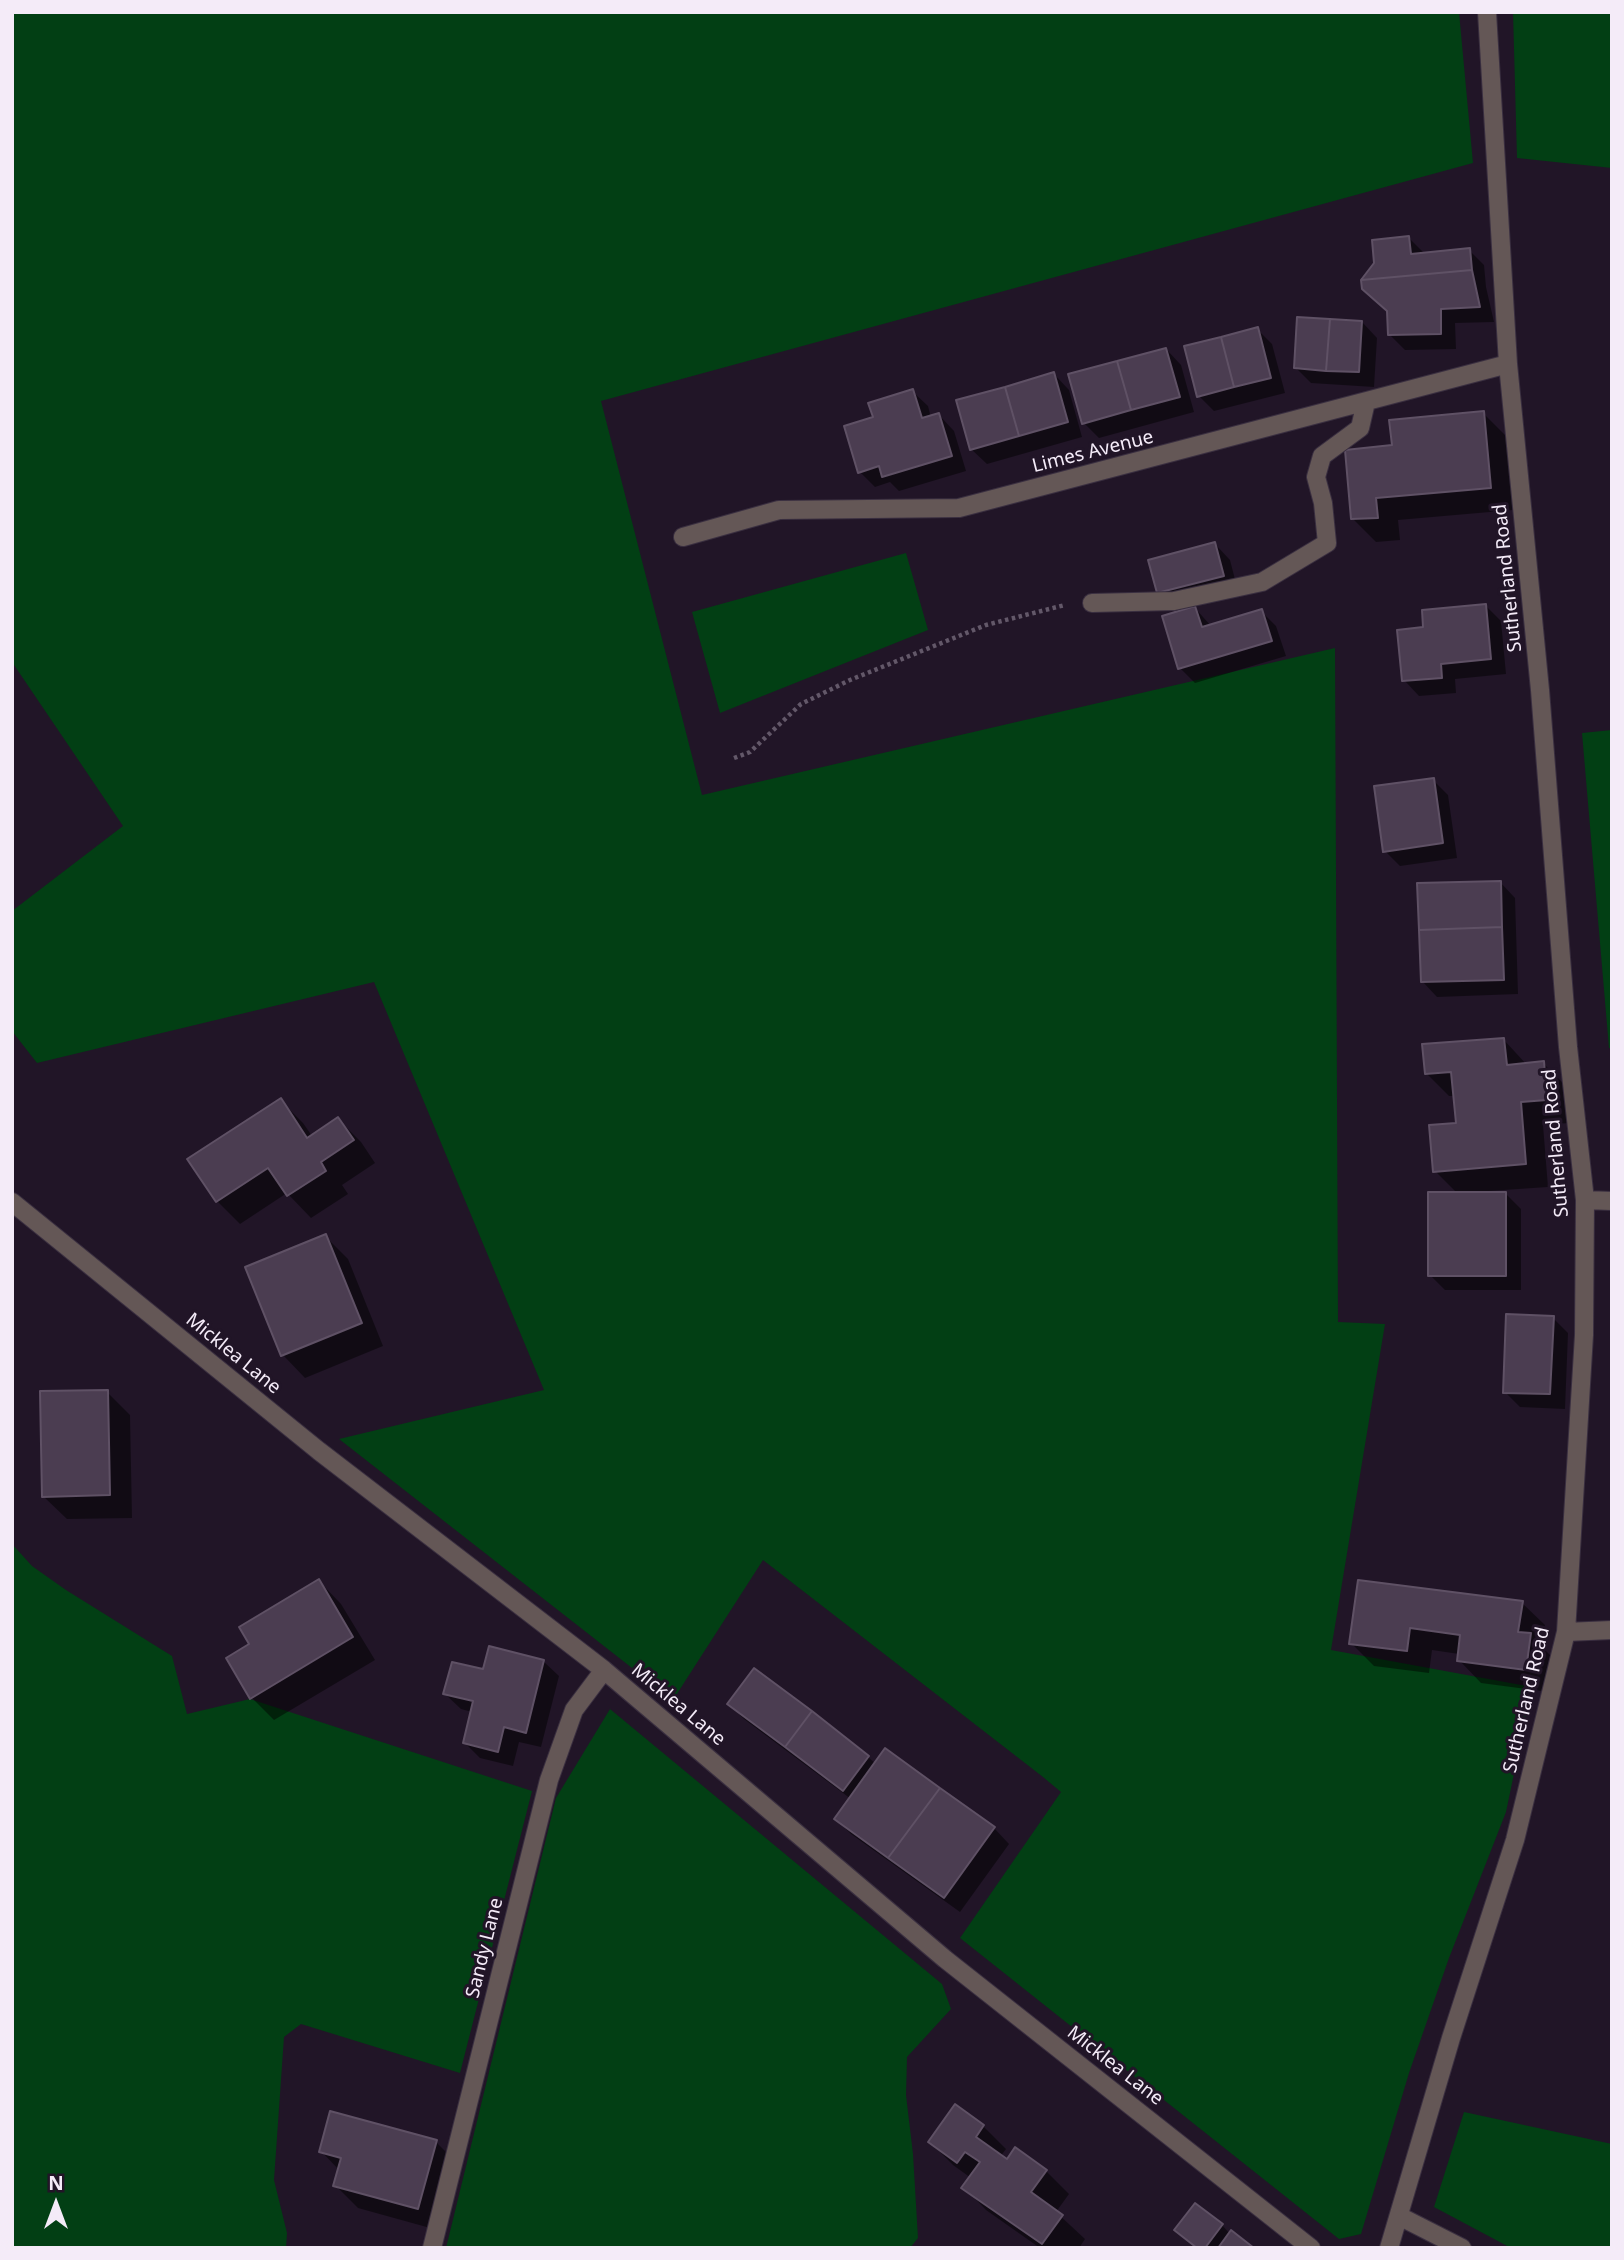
<!DOCTYPE html>
<style>
body{margin:0}
#map{position:relative;width:1624px;height:2260px;overflow:hidden;background:#211527;font-family:"Noto Sans",sans-serif}
canvas{display:block}
.frame{position:absolute;inset:0;border:14px solid #f4ebf8;pointer-events:none}
.north{position:absolute;left:21px;top:2169px;width:70px;height:70px;-webkit-text-stroke:5px #211527;paint-order:stroke;rotate:0deg;font-size:19px;font-weight:700;line-height:28px;text-align:center;color:#f4ebf8}
.north::after{content:'';display:block;margin:auto;width:24px;height:32px;background:#f4ebf8;clip-path:polygon(50% 0,100% 100%,50% 72%,0 100%)}
</style>
<div id="map">
<canvas width="1624" height="2260"></canvas>
<div class="frame"></div>
<div class="north">N</div>
</div>
<script>
const g = document.querySelector('canvas').getContext('2d');
g.lineJoin = 'round';
function fill(path, color) {
  g.fillStyle = color;
  g.fill(path, 'evenodd');
}
function stroke(path, color, width, dash) {
  g.strokeStyle = color;
  g.lineWidth = width;
  g.lineCap = dash ? 'butt' : 'round';
  g.setLineDash(dash || []);
  g.stroke(path);
}
function write(font, color, halo, rows, align = 'center') {
  g.font = font + ' "Noto Sans",sans-serif';
  g.lineWidth = 6;
  g.setLineDash([]);
  g.textBaseline = 'middle';
  g.strokeStyle = halo;
  g.fillStyle = color;
  for (const [text, x, y, turn = 0] of rows) {
    g.save();
    g.translate(x, y);
    g.rotate((+turn || 0) * Math.PI / 180);
    g.textAlign = isNaN(turn) ? turn : align;
    if (halo) g.strokeText(text, 0, 0);
    g.fillText(text, 0, 0);
    g.restore();
  }
}
const green = new Path2D(`
 M12,12H1459L1473,163L601,401L702,795L1335,648L1338,1322L1385,1324L1331,1650L1532,1687L1506,1812L1449,1958L1409,2073L1361,2234L1339,2239L960,1938L1061,1792L1043,1777L763,1560L673,1700L339,1439L544,1390L374,982L37,1063L12,1031V911L123,826L12,662Z
 M1513,12H1612V168L1517,158Z
 M906,553L928,630L720,713L692,612Z
 M1612,730V1048H1609L1582,733Z
 M12,1544L32,1566L66,1590L172,1656L187,1714L250,1699L532,1791L460,2073L301,2024L284,2037L274,2180L287,2233L286,2248H12Z
 M610,1709L942,1984L951,2009L907,2057L906,2095L913,2154L918,2238L910,2248H446L556,1798Z
 M1464,2112L1612,2144V2248H1511L1434,2207Z`);
const shadow = new Path2D(`
 M1409,238L1425,254L1469,250L1484,265L1486,287L1494,322L1455,323L1456,349L1405,350L1390,335L1389,313L1363,289Z
 M1362,322L1377,338L1374,387L1311,383L1295,367Z
 M1257,329L1272,344L1285,393L1214,411L1199,396Z
 M1166,349L1181,365L1194,412L1099,438L1084,423Z
 M1054,374L1069,390L1082,437L987,464L971,449Z
 M912,391L928,406L931,418L939,415L954,431L966,471L899,491L890,482L875,487L860,472L875,418Z
 M1483,413L1506,436L1513,510L1398,520L1400,540L1376,542L1353,519L1394,447Z
 M1215,544L1230,560L1238,591L1174,607L1159,592Z
 M1486,606L1501,621L1506,674L1455,679L1456,693L1419,696L1404,680L1425,629Z
 M1195,608L1211,626L1261,611L1276,626L1286,656L1195,683L1180,668Z
 M1433,780L1448,795L1457,858L1400,866L1385,851Z
 M1500,882L1515,898L1518,994L1437,997L1422,981Z
 M1504,1040L1527,1065L1543,1063L1566,1086L1569,1123L1543,1125L1548,1187L1489,1191V1194H1506L1521,1209V1290H1445L1430,1275L1458,1194L1435,1171L1457,1125L1455,1096H1449L1426,1073Z
 M280,1100L303,1123L312,1136L338,1119L361,1142L375,1163L342,1185L348,1194L311,1218L287,1193L240,1224L217,1201Z
 M325,1236L348,1259L383,1346L305,1378L283,1355Z
 M1553,1318L1568,1333L1565,1409L1520,1407L1505,1392Z
 M107,1392L130,1415L132,1518L67,1519L44,1497Z
 M319,1581L341,1604L375,1660L274,1720L252,1698V1644Z
 M1359,1582L1522,1603L1545,1625L1542,1647L1553,1658L1549,1692L1481,1683L1459,1660V1654L1432,1650L1429,1673L1374,1666L1351,1643Z
 M543,1661L559,1676L541,1747L519,1742L513,1766L480,1758L465,1743L472,1712L461,1709L445,1694L485,1671Z
 M729,1704L868,1757L876,1764L994,1828L1009,1844L960,1912L851,1834L836,1819L851,1799L744,1719Z
 M983,2126L1006,2149L1000,2157L1007,2161L1046,2171L1069,2194L1056,2212L1085,2239L1079,2248H1040L986,2210L964,2187L971,2178L953,2165L930,2142Z
 M436,2142L459,2165L441,2231L358,2208L335,2185L339,2170L321,2151Z
 M1222,2225L1230,2234L1251,2248H1197Z`);
const building = new Path2D(`
 M1409,236L1411,254L1470,248L1472,270L1361,280L1374,263L1372,240Z
 M1472,270L1480,307L1441,309V334L1388,335L1387,311L1362,289L1361,280Z
 M1297,317L1330,319L1326,371L1294,368Z
 M1330,319L1362,321L1359,372L1326,371Z
 M1258,327L1271,378L1234,387L1221,337Z
 M1221,337L1234,387L1197,397L1184,346Z
 M1166,348L1180,397L1131,410L1117,361Z
 M1117,361L1131,410L1082,424L1068,374Z
 M1054,372L1068,422L1019,436L1005,387Z
 M1005,387L1019,436L970,450L956,400Z
 M913,389L922,418L939,413L952,456L882,477L879,466L858,473L844,426L873,417L868,403Z
 M1484,411L1491,488L1376,498L1378,518L1351,519L1345,450L1392,445L1389,420Z
 M1215,542L1224,576L1157,593L1148,560Z
 M1486,604L1491,659L1441,664L1442,678L1402,681L1397,630L1423,627L1422,610Z
 M1195,606L1202,627L1262,609L1272,641L1178,669L1162,616Z
 M1434,778L1443,843L1383,852L1374,786Z
 M1501,881L1502,927L1419,930L1417,883Z
 M1502,927L1504,980L1421,982L1419,930Z
 M1504,1038L1507,1065L1544,1061L1547,1100L1521,1102L1526,1164L1433,1172L1429,1125L1456,1123L1451,1072L1425,1074L1422,1044Z
 M281,1098L307,1138L338,1117L354,1140L321,1162L326,1171L287,1196L268,1168L216,1202L187,1159Z
 M1428,1192H1506V1276H1428Z
 M326,1234L362,1323L281,1356L245,1267Z
 M1506,1314L1554,1316L1550,1394L1503,1393Z
 M108,1390L110,1495L42,1497L40,1391Z
 M319,1579L353,1637L250,1699L226,1658L249,1644L239,1627Z
 M1358,1580L1523,1601L1518,1632L1531,1633L1526,1670L1457,1661L1460,1635L1410,1628L1407,1651L1349,1644Z
 M489,1646L544,1660L526,1733L504,1727L498,1752L463,1743L473,1701L443,1694L452,1662L483,1669Z
 M754,1668L812,1711L785,1747L727,1704Z
 M812,1711L869,1756L843,1791L785,1747Z
 M885,1748L940,1788L888,1858L834,1819Z
 M940,1788L995,1827L944,1898L888,1858Z
 M955,2104L984,2125L976,2137L1007,2159L1015,2147L1047,2170L1031,2192L1063,2215L1042,2244L961,2188L980,2162L965,2152L957,2163L928,2142Z
 M330,2111L437,2140L418,2209L333,2186L341,2158L319,2152Z
 M1195,2203L1223,2224L1205,2248H1197L1174,2230Z
 M1231,2230L1254,2248H1218Z`);
const path = new Path2D(`
 M734,758L750,752L801,704L850,680L986,625L1065,605`);
const minor = new Path2D(`
 M683,537L779,510L959,508L1508,364
 M1092,603L1174,601L1262,582L1327,543L1323,503L1316,477L1322,456L1360,428L1366,402
 M1585,1200L1612,1201
 M12,1202L319,1451L604,1670L945,1959L1311,2248
 M1566,1632L1612,1630
 M1399,2216L1462,2248
 M432,2248L549,1780L574,1710L604,1670
 M1389,2248L1451,2038L1515,1840L1566,1632L1584,1335L1585,1200L1568,1047L1540,690L1508,364L1487,12`);
const streetNames = [
 ["Limes Avenue",1093,452,-14],
 ["Sutherland Road",1508,578,-96],
 ["Sutherland Road",1556,1143,-95],
 ["Micklea Lane",233,1354,39],
 ["Sutherland Road",1527,1700,-77],
 ["Micklea Lane",678,1705,40],
 ["Sandy Lane",485,1948,-76],
 ["Micklea Lane",1115,2066,38]
];
fill(green, '#023f14');
fill(shadow, '#0007');
fill(building, '#4b3d51');
stroke(building, '#5f5165', 2);
stroke(minor, '#3a2f40', 20);
stroke(path, '#635869', 4.5, [3.5, 3.5]);
stroke(minor, '#645756', 18);
write('19px', '#f4ebf8', '#211527', streetNames);
</script>
